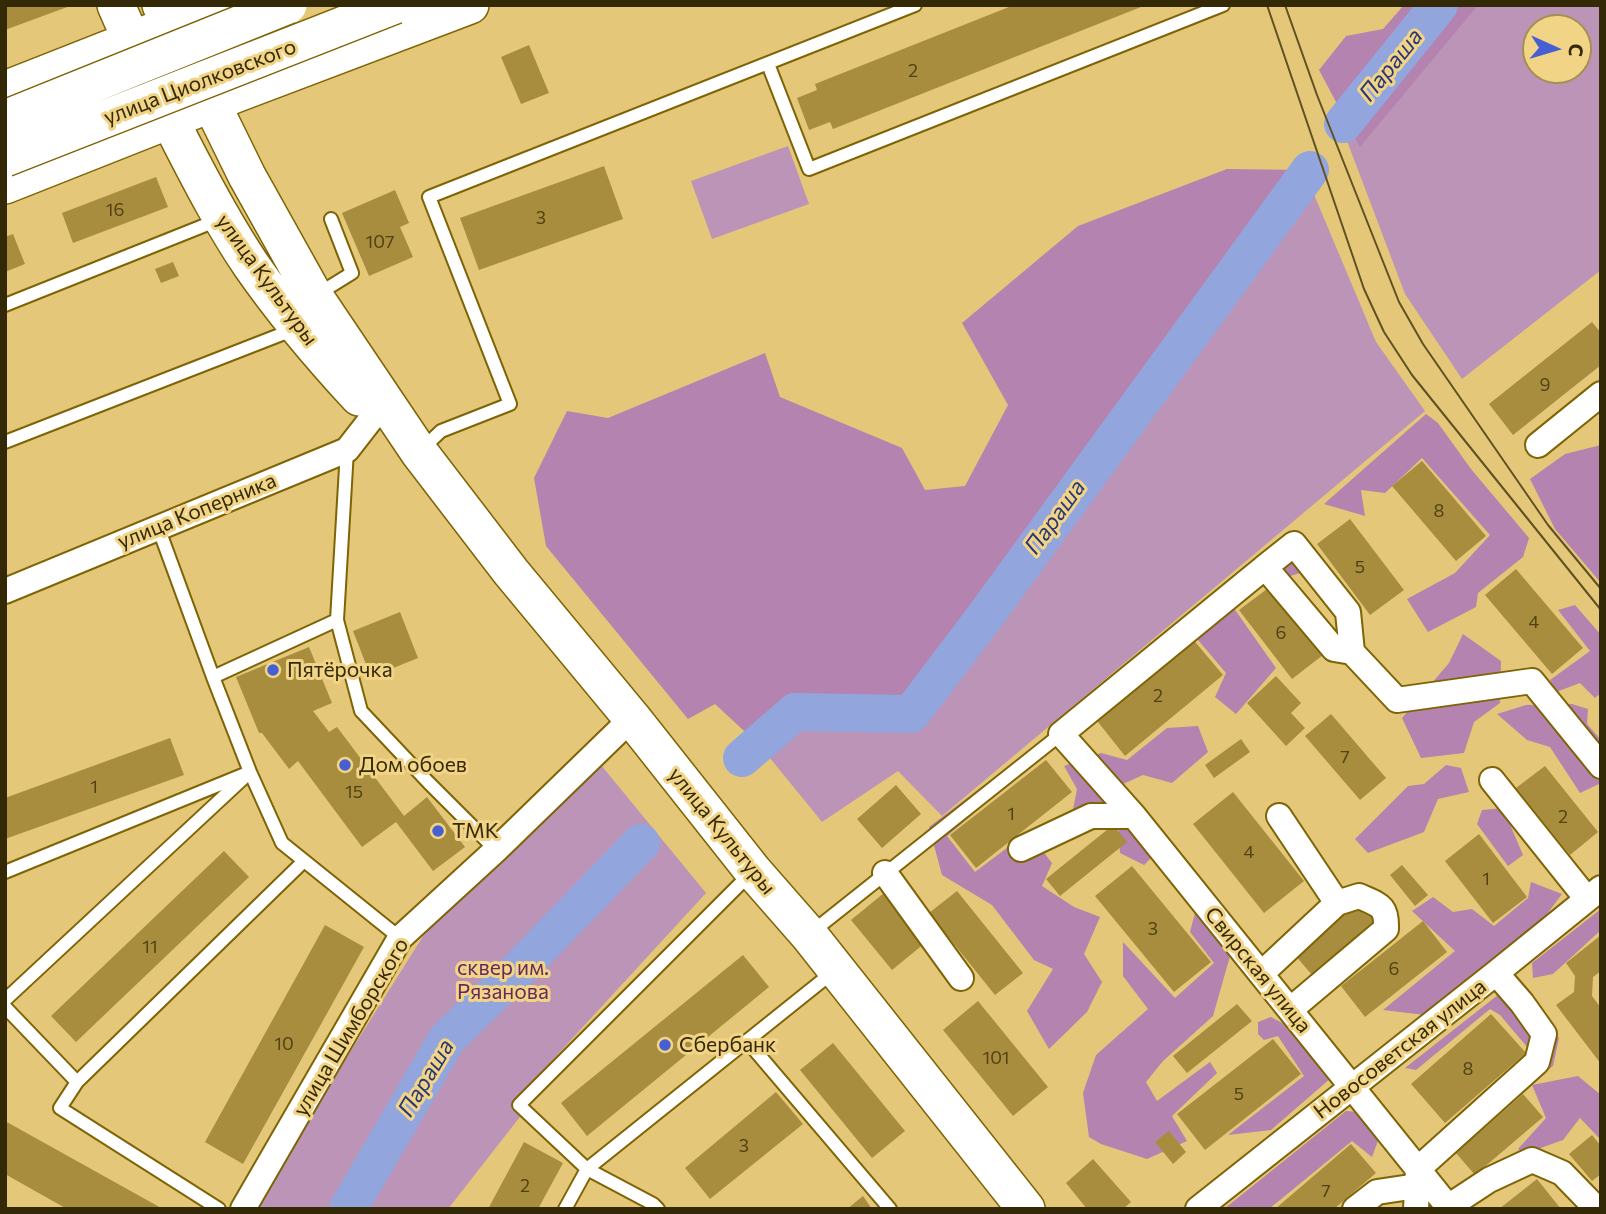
<!DOCTYPE html>
<meta charset="utf-8">
<style>
body{margin:0}
#map{position:relative;width:1606px;height:1214px;overflow:hidden;background:#e4c778;font-family:Commissioner,sans-serif}
canvas{display:block}
.frame{position:absolute;inset:0;border:7px solid #342906;pointer-events:none}
.north{position:absolute;left:1522px;top:14px;width:70px;height:70px;box-sizing:border-box;background:#f1d485;border:2px solid #a59052;border-radius:50%;rotate:94deg;font-size:19px;font-weight:700;line-height:28px;text-align:center;color:#342906}
.north::after{content:'';display:block;margin:auto;width:24px;height:32px;background:#465fd3;clip-path:polygon(50% 0,100% 100%,50% 72%,0 100%)}
</style>
<div id="map">
<canvas width="1606" height="1214"></canvas>
<div class="frame"></div>
<div class="north">С</div>
</div>
<script>
const g = document.querySelector('canvas').getContext('2d');
g.lineJoin = 'round';
function fill(path, color) {
  g.fillStyle = color;
  g.fill(path, 'evenodd');
}
function stroke(path, color, width, dash) {
  g.strokeStyle = color;
  g.lineWidth = width;
  g.lineCap = dash ? 'butt' : 'round';
  g.setLineDash(dash || []);
  g.stroke(path);
}
function write(font, color, halo, rows, align = 'center') {
  g.font = font + ' Commissioner,sans-serif';
  g.lineWidth = 6;
  g.setLineDash([]);
  g.textBaseline = 'middle';
  g.strokeStyle = halo;
  g.fillStyle = color;
  for (const [text, x, y, turn = 0] of rows) {
    g.save();
    g.translate(x, y);
    g.rotate((+turn || 0) * Math.PI / 180);
    g.textAlign = isNaN(turn) ? turn : align;
    if (halo) g.strokeText(text, 0, 0);
    g.fillText(text, 0, 0);
    g.restore();
  }
}
const green = new Path2D(`
 M1466,5H1601V270L1462,379L1405,294L1347,141ZM1536,28H1578V70H1536Z
 M788,146L809,204L712,239L691,181Z
 M1300,188L1313,192L1376,342L1425,411L942,816L898,771L822,822L761,747L797,715L913,716Z
 M601,765L706,893L525,1090L530,1104L448,1209H258L325,1092L432,922Z`);
const forest = new Path2D(`
 M1404,5H1478L1360,147L1319,70L1346,36L1383,29Z
 M1227,169L1305,170L910,711L795,710L755,741L715,704L688,719L546,546L534,478L567,411L608,418L765,353L780,397L902,448L925,490L965,486L1008,405L962,323L1078,226Z
 M1426,414L1438,423L1471,469L1529,538L1523,557L1478,593L1476,607L1428,632L1407,599L1455,573L1490,535L1422,458L1385,493L1361,490L1365,516L1324,504Z
 M1601,445V583L1555,529L1530,479L1565,454Z
 M1294,530L1304,548L1300,573L1264,584L1233,607L1276,668L1236,714L1215,697L1226,673L1193,634L1123,669Z
 M1575,605L1601,635V693L1595,698L1580,683L1556,692L1550,680L1590,651L1558,610Z
 M1463,634L1501,661L1500,703L1474,722L1464,753L1421,758L1402,718L1449,663Z
 M1572,704L1588,709L1587,724L1601,740V783L1580,793L1550,747L1527,740L1497,714L1526,705Z
 M1198,726L1208,752L1172,783L1143,775L1123,784L1155,854L1144,865L1120,853L1118,823L1072,815L1077,789L1064,766L1101,753L1127,760L1167,728Z
 M1025,754L1024,771L947,836L975,872L1028,832L1052,863L1042,886L1074,907L1100,917L1084,954L1102,982L1087,1012L1049,1049L1027,1011L1053,969L1034,960L992,905L942,875L929,827Z
 M1446,765L1461,768L1469,792L1438,799L1424,832L1368,853L1355,839L1408,786L1424,784Z
 M1503,808L1523,855L1508,866L1477,824L1482,810Z
 M1531,882L1562,894L1541,922L1425,1015L1383,1010L1455,951L1412,911L1433,897L1453,912L1472,909L1494,926L1528,898Z
 M1197,905L1232,949L1213,1016L1163,1061L1146,1082L1157,1101L1210,1062L1217,1073L1172,1116L1187,1141L1147,1159L1101,1144L1089,1137L1083,1093L1096,1055L1148,1009L1123,976V942L1175,998L1214,963L1190,932Z
 M1601,909V930L1553,974L1533,978L1532,963Z
 M1503,991L1526,1000L1559,1038L1553,1066L1538,1077L1528,1048L1500,1015L1490,1009L1416,1070L1405,1068Z
 M1271,1017L1284,1024L1331,1078L1271,1130L1228,1135L1304,1076L1278,1036L1264,1040L1258,1034V1022Z
 M1578,1076L1601,1095V1140L1580,1118L1563,1140L1524,1154L1518,1149L1546,1118L1532,1085Z
 M1346,1111L1359,1112L1379,1138L1372,1157L1352,1141L1269,1209H1224Z`);
const river = new Path2D(`
 M1343,124L1439,5
 M742,758L795,712L911,714L983,619L1310,170
 M348,1209L447,1039L524,964L641,843`);
const building = new Path2D(`
 M5,5H69L70,6L5,30Z
 M1014,5H1146L833,129L830,122L809,130L797,98L817,90L815,84Z
 M529,45L549,93L521,104L501,57Z
 M604,166L623,219L479,270L460,218Z
 M156,177L168,207L73,243L62,213Z
 M395,190L409,223L400,227L413,257L369,276L342,213Z
 M13,234L25,264L5,272V237Z
 M173,262L179,276L161,283L155,269Z
 M1592,322L1601,333V365L1513,435L1489,404Z
 M1422,461L1486,536L1456,561L1392,486Z
 M1350,519L1404,590L1370,615L1317,544Z
 M1516,569L1583,648L1552,674L1485,595Z
 M1271,586L1323,655L1292,679L1239,610Z
 M400,612L418,658L371,677L353,631Z
 M1191,637L1223,675L1125,756L1094,717Z
 M309,647L332,703L313,711L329,732L337,727L404,816L427,797L465,847L433,871L396,822L362,847L298,761L289,769L262,733H259L236,677Z
 M1276,676L1301,703L1291,713L1305,728L1286,746L1247,703Z
 M1331,714L1386,778L1360,800L1305,736Z
 M170,738L184,775L5,839V798Z
 M1241,739L1250,752L1214,778L1205,765Z
 M1046,760L1072,792L976,868L950,835Z
 M1545,766L1598,832L1570,855L1516,788Z
 M896,785L921,814L882,848L857,819Z
 M1233,792L1304,881L1264,913L1193,824Z
 M1113,825L1127,842L1060,896L1046,879Z
 M1479,834L1527,897L1493,923L1445,861Z
 M224,851L249,877L76,1042L51,1016Z
 M1402,865L1428,895L1415,906L1390,875Z
 M1132,866L1211,962L1174,992L1095,896Z
 M957,891L1023,973L995,995L929,913Z
 M884,893L925,943L892,970L851,920Z
 M1363,900L1379,920L1312,975L1295,955Z
 M1423,921L1447,952L1365,1017L1341,986Z
 M325,925L364,947L243,1164L205,1142Z
 M1601,935V971L1593,977L1592,996L1601,1008V1064L1556,1005L1574,992L1575,976L1566,963Z
 M743,955L769,987L587,1136L561,1103Z
 M978,1001L1048,1087L1013,1116L943,1030Z
 M1237,1004L1252,1021L1187,1073L1173,1056Z
 M1491,1014L1526,1053L1445,1123L1411,1084Z
 M1273,1039L1301,1074L1205,1150L1177,1114Z
 M833,1043L905,1131L872,1158L800,1070Z
 M776,1092L803,1124L710,1199L685,1168Z
 M1523,1094L1543,1117L1475,1175L1456,1153Z
 M5,1121L163,1209H67L5,1174Z
 M1169,1131L1186,1152L1173,1164L1155,1142Z
 M1592,1135L1601,1146V1174L1592,1181L1569,1154Z
 M524,1142L563,1163L538,1209H488Z
 M1351,1144L1376,1173L1334,1209H1275Z
 M1093,1159L1131,1202L1123,1209H1087L1066,1183Z
 M1537,1179L1561,1209H1499Z
 M863,1196L872,1209H847Z`);
const lane = new Path2D(`
 M768,64L809,169L1223,5
 M318,294L352,273L331,219
 M5,305L218,220
 M5,442L295,329
 M347,450L337,620L361,711L428,782L496,850
 M421,450L441,431L510,404L429,197L915,5
 M158,527L213,677
 M337,620L213,677L250,772L282,843L400,938
 M5,872L250,772L5,1000
 M812,932L1061,734
 M5,1007L77,1082L60,1108L219,1209
 M747,1041L890,1209
 M77,1082L304,861
 M565,1209L587,1169L833,972
 M658,1209L653,1204L587,1169L519,1105L750,874`);
const street = new Path2D(`
 M1538,445L1601,394
 M1265,567L1294,544L1348,612L1352,652
 M5,591L347,450L375,414
 M1492,780L1587,899
 M1279,816L1337,903
 M1021,849L1091,816H1134
 M885,873L961,978
 M1261,974L1337,903L1359,896C1379,905 1387,905 1386,929L1290,1010
 M1448,1207L1489,1180L1532,1160L1562,1173L1597,1209
 M243,1209L400,938L496,850L632,718
 M1198,1209L1496,973L1601,888
 M1355,1209L1377,1192L1417,1186
 M1416,1209L1418,1169L1537,1062L1544,1034L1522,1003L1496,973
 M1450,1209L1134,816L1061,734L1265,567L1334,649L1352,652L1397,700L1532,681L1601,766`);
const secondary = new Path2D(`
 M116,5C136,51 158,96 180,140C202,183 224,225 251,265C283,311 321,356 359,397
 M161,5L172,23L247,176L314,296L419,452L511,572L632,718L753,871L809,935L1026,1209
 M5,90L221,5
 M5,185L235,94L470,5`);
const tram = new Path2D(`
 M1267,5L1364,289L1384,332L1412,375L1601,610
 M1285,5L1317,95L1399,302L1423,344L1548,525L1601,589`);
const secondaryBridge = new Path2D(`
 M5,119L288,5
 M5,158L395,5`);
const markers = [
 [273,670,7,"#465fd3"],
 [345,765,7,"#465fd3"],
 [438,831,7,"#465fd3"],
 [665,1045,7,"#465fd3"]
];
const numberNames = [
 ["2",913,71],
 ["16",115,210],
 ["3",541,218],
 ["107",380,242],
 ["9",1545,385],
 ["8",1439,511],
 ["5",1360,567],
 ["4",1534,622],
 ["6",1281,633],
 ["2",1158,696],
 ["7",1345,757],
 ["1",94,787],
 ["15",354,792],
 ["1",1011,814],
 ["2",1563,817],
 ["4",1249,852],
 ["1",1486,879],
 ["3",1153,929],
 ["11",150,947],
 ["6",1394,969],
 ["10",284,1044],
 ["101",996,1058],
 ["8",1468,1069],
 ["5",1239,1094],
 ["3",744,1146],
 ["2",525,1186],
 ["7",1326,1191]
];
const streetNames = [
 ["улица Циолковского",200,82,-21],
 ["улица Культуры",267,280,54],
 ["улица Коперника",197,511,-22],
 ["улица Культуры",722,831,51],
 ["Свирская улица",1258,970,51],
 ["улица Шимборского",351,1027,-59],
 ["Новосоветская улица",1400,1049,-38]
];
const poiNames = [
 ["Пятёрочка",287,670],
 ["Дом обоев",359,765],
 ["ТМК",452,831],
 ["Сбербанк",679,1045]
];
const parkNames = [
 ["сквер им.",503,968],
 ["Рязанова",503,992]
];
const waterNames = [
 ["Параша",1391,65,-51],
 ["Параша",1055,517,-54],
 ["Параша",426,1078,-59]
];
fill(green, '#bc94b8');
fill(forest, '#b483af');
stroke(river, '#92a5dd', 38);
fill(building, '#a88d3e');
stroke(lane, '#7e6404', 16);
stroke(street, '#7e6404', 28);
stroke(secondary, '#7e6404', 40);
stroke(lane, '#fff', 12);
stroke(street, '#fff', 24);
stroke(secondary, '#fff', 37);
stroke(tram, '#605123', 2);
stroke(secondaryBridge, '#7e6404', 40, []);
stroke(secondaryBridge, '#fff', 37);
for (const [x, y, r, color] of markers) {
  const dot = new Path2D();
  dot.arc(x, y, r, 0, 2 * Math.PI);
  g.fillStyle = color;
  g.fill(dot);
  stroke(dot, '#f1d485', 2.5);
}
write('18px', '#514214', null, numberNames);
write('21px', '#342906', '#f1d485', streetNames);
write('21px', '#342906', '#f1d485', poiNames, 'left');
write('21px', '#652961', '#f1d485', parkNames);
write('italic 23px', '#28377a', '#f1d485', waterNames);
</script>
